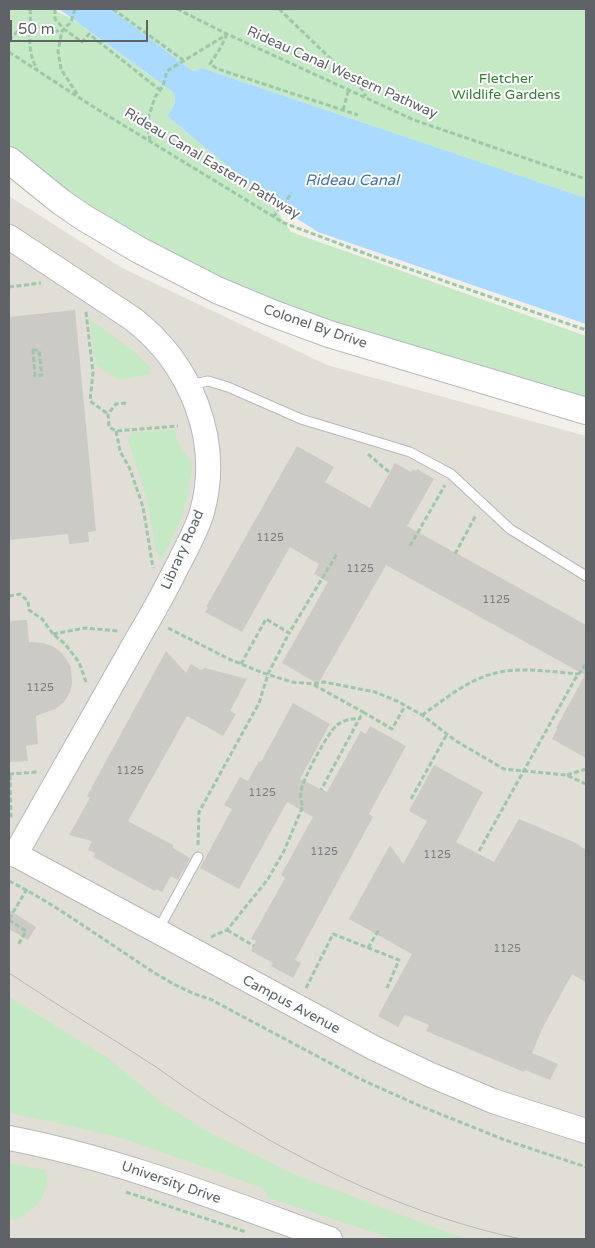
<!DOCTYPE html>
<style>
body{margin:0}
#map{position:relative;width:595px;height:1248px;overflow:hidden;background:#f1efe8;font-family:"Varela Round",sans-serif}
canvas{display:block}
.frame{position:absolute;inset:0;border:10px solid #5f6368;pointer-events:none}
.scale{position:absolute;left:10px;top:20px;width:138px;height:22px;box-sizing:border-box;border:2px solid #5f6368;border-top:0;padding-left:6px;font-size:15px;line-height:18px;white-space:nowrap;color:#5f6368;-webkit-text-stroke:4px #fff;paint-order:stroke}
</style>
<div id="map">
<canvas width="595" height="1248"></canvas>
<div class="frame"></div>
<div class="scale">50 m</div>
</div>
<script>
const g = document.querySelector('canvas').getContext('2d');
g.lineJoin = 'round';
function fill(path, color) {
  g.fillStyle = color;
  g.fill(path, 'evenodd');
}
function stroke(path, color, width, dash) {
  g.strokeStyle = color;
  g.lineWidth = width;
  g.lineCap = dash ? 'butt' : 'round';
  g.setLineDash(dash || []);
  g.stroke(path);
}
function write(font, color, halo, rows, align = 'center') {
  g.font = font + ' "Varela Round",sans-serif';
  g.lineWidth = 4;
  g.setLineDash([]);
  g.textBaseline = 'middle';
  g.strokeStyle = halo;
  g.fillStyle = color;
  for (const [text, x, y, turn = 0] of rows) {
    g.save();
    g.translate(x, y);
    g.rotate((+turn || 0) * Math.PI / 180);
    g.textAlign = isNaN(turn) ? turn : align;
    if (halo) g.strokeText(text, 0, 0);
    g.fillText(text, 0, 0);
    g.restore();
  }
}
const education = new Path2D(`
 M9,196L122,268L327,365L586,436V1239H9Z`);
const green = new Path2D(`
 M9,9H52L72,19L173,92C178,102 172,108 167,116L271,202L291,232L586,336V399L344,326L221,279L158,246L102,215L9,150Z
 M111,9H586V198L202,68L194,71L191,70Z
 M90,319C111,335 134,349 151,369L149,370L150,374L119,380L95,364Z
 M175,429L177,442L191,461L192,469L188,495L181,520L162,560L157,555L146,496L128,441L131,433Z
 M9,997L109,1059L162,1103L212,1134L296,1175L465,1239H394L269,1198L263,1188L125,1139L58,1123L9,1113Z
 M9,1163L45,1170C56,1190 28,1220 9,1220Z`);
const water = new Path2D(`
 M59,9H111L191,70L194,71L202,68L586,198V324L318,232L271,202L167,116C172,108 178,102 173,92Z`);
const building = new Path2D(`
 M75,310L96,531L88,532L89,542L69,544L68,534L9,540V317Z
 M297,446L334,467L325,482L370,508L395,463L411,472L413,469L416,471L417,469L434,479L407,526L586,625V758L552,739L557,729L556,728L585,675L386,565L318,684L282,663L328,582L314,574L319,564L290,547L242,632L205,612L208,608L206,607Z
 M27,620L29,642L43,643L54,647L62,653L71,667L72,684L70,692L64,702L55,709L36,716L38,744L26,746L28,761L10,762L9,621Z
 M166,651L186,673L191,664L201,670L205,668L247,679L230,711L236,714L223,736L187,716L128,821L173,845V848L190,858L178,880L171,876L162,892L156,889L155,891L93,857L95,853L88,850L92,841L69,835L90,798L87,796Z
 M293,703L330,724L300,779L327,792L361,731L366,734L370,726L406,746L369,814L373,817L295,960L301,963L293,978L271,966L273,963L251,951L256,941L251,939L285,878L281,875L313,817L287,802L239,889L200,868L232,809L224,805L240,777L248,781L259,761L261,762Z
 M434,765L483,792L456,842L494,862L519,819L576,843L586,850V982L572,974L542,1029L532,1053L558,1064L550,1080L525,1070L524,1072L426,1031L429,1025L405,1015L398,1027L378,1016L412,954L349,919L390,845L403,864L427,821L409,811Z
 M9,910L36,927L28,940L9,929Z`);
const path = new Path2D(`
 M30,9C32,32 25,47 37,69
 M55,9V19L64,29L82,42L89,34L160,90
 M75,9L71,22L62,31L58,51L61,69L77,94
 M113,9L183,60
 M177,9L227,34L414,120L586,179
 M279,9L361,88L366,96
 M227,34L221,47L210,64L218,69L358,115
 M9,40L19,30L31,23L49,31H62
 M9,52L92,106L284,223L372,256L586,330
 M343,110L349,89
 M150,141L147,122L155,97L163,86L167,71L226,35
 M273,217L292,193
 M9,287L41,283
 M86,312L93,373L90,401L108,414
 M33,350H39L42,375L35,376Z
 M126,403L116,404L108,414L109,427L116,431L178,426
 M116,431L120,451L130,469L143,507L153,568
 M368,454L390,473
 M410,546L445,485
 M455,554L476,515
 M9,596L20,594L28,601L29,610L42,619L53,634L65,644L79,662L86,682
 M168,628L229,659L263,673L292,682L314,684L324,682L375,692L397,701L422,715L456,741L504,769L566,775L586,784
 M53,634L85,628L118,631
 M241,664L266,619L289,633L337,554
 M314,685L363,712L321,790
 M363,712L392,729L405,706
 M422,715C444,700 466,681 492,674C517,666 552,672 578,674
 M9,774L38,772
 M10,775L11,818
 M567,775L586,769
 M411,799L447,734
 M198,845L199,812L259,703L268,674L289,633
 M479,851L575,679L586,664
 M9,881C49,901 85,927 123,952C150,970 178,990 210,999L358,1078L420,1106L505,1140L586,1167
 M9,919L27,889
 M9,920L26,931L18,945
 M227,930L254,946
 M211,937L227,930L268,879L284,851L303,806C300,800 300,794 302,787C306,774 327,734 337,725C343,720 353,718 360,719
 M368,948L378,931
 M306,988L333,934L399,960L387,988
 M126,1192L246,1232`);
const service = new Path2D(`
 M190,385L208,381L228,387L301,419L410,452L451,474L510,529L586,576
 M158,930L198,857`);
const tertiary = new Path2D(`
 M9,237L133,319C191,364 222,440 202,512C197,529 188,545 180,561C167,587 153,613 138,638L15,855
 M9,851L374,1048L431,1075L493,1101L586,1131
 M9,1138C119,1159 225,1201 330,1239`);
const secondary = new Path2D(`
 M9,160L61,202L86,219L139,250L217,290L272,313L329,334L586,411`);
const tram = new Path2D(`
 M9,973C57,1005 107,1035 156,1067C176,1081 195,1095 216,1108C308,1166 414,1217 521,1239`);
const numberNames = [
 ["1125",270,538],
 ["1125",360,569],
 ["1125",496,600],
 ["1125",40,688],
 ["1125",130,771],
 ["1125",262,793],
 ["1125",324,852],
 ["1125",437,855],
 ["1125",507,949]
];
const streetNames = [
 ["Rideau Canal Western Pathway",342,73,24],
 ["Rideau Canal Eastern Pathway",212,164,31],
 ["Colonel By Drive",315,327,19],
 ["Library Road",183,550,-66],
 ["Campus Avenue",291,1005,28],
 ["University Drive",171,1183,19]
];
const parkNames = [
 ["Fletcher",506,79],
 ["Wildlife Gardens",506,95]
];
const waterNames = [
 ["Rideau Canal",352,181]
];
fill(education, '#e1ded6');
fill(green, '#c5e8c5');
fill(water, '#aadaff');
fill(building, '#cccac5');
stroke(service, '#b5b8bc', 11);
stroke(tertiary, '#b5b8bc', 26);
stroke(secondary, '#b6babf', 28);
stroke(path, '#9cc7a9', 3, [5, 2.5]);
stroke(service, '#fff', 9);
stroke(tertiary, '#fff', 24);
stroke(secondary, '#fff', 26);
stroke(tram, '#b6b7b8', 1);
write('11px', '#7a7d7f', null, numberNames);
write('14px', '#5f6368', '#fff', streetNames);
write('14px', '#348238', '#fff', parkNames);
write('italic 15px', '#4174aa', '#fff', waterNames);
</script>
